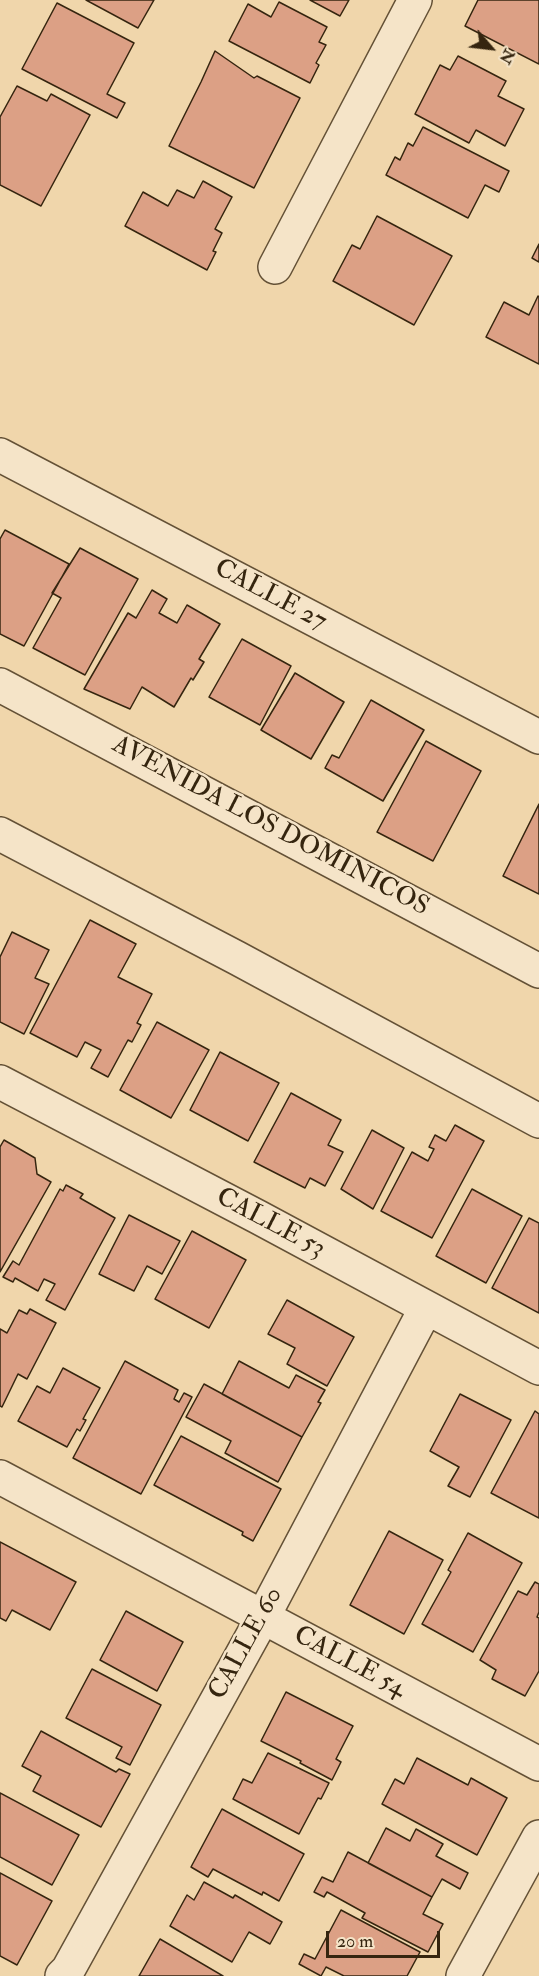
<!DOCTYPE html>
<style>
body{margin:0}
#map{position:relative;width:539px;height:1976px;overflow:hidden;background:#f0d6ab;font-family:"IM FELL Double Pica",serif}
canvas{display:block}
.north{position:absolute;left:461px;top:18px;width:60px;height:60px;-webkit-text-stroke:4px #f5e4c8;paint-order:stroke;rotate:118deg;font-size:16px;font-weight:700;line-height:24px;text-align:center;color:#35250f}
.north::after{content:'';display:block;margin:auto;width:21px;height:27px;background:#35250f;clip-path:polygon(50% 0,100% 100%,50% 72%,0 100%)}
.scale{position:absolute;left:326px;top:1931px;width:114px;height:27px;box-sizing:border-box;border:3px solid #35250f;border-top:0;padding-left:8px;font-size:18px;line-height:21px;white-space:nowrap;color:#35250f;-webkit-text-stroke:4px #f5e4c8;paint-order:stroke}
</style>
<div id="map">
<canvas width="539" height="1976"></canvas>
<div class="north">N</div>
<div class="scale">20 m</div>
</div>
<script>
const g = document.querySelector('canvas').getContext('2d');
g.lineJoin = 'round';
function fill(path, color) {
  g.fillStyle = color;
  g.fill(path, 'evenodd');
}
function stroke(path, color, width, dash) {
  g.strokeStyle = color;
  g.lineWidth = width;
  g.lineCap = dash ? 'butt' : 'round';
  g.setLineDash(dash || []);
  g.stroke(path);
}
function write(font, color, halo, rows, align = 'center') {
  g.font = font + ' "IM FELL Double Pica",serif';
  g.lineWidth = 5;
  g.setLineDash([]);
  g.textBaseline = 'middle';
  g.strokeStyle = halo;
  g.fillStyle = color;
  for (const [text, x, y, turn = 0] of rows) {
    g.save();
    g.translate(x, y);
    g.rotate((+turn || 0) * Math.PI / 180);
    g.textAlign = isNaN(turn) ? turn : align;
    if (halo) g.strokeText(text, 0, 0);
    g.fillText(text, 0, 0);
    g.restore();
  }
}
const building = new Path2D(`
 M86,0H154L138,28Z
 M310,0H349L340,16Z
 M478,0H539V64L465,26Z
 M279,2L327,27L319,42L326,45L316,63L319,65L310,83L229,41L248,4L271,17Z
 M57,3L134,43L107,94L125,103L117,118L22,69Z
 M215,51L254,78L257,76L300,98L254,188L169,146L201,82Z
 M458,56L506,81L498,96L524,109L505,146L476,130L469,143L415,114L440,65L450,70Z
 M17,86L47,101L51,94L90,115L41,206L0,185V117Z
 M423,127L509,171L499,192L485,185L468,218L386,175L395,157L400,160L408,143L413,146Z
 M203,181L232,197L215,229L222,233L213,251L216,252L207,270L125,226L143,192L168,206L177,190L194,198Z
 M377,216L452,256L414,325L333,281L352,245L360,249Z
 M539,244V262L532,258Z
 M538,296L539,297V364L486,337L504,302L529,315Z
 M5,530L69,564L24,646L0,634V539Z
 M80,548L138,579L85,675L33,648L61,598L52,593Z
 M152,590L167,599L159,613L177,623L187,605L220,624L199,659L204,662L193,680L191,678L174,707L142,687L130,709L84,689L128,613L136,618Z
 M242,639L291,666L260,725L209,697Z
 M295,673L344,702L311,759L261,730Z
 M371,700L424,730L383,801L325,768L332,755L339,758Z
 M426,741L481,771L433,861L377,832Z
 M539,804V894L503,876Z
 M90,920L136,944L118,977L152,994L137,1023L141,1025L132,1042L128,1040L108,1077L91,1068L101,1050L85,1042L77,1057L30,1033Z
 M12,932L49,950L35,978L49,984L24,1034L0,1022V957Z
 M157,1022L209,1050L171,1118L120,1090Z
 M220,1052L279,1083L248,1141L190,1110Z
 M291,1093L341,1120L328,1145L343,1152L325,1186L310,1178L305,1188L254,1162Z
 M455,1125L484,1141L432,1238L381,1211L412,1152L428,1161L434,1149L429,1147L435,1135L446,1141Z
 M372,1130L404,1148L373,1209L341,1189Z
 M4,1140L35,1158L37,1174L51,1182L0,1272V1147Z
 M66,1185L83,1194L80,1198L115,1218L65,1310L46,1300L55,1284L44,1279L38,1291L15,1278L13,1282L3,1277L13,1261L19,1265L60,1189L63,1191Z
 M472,1189L522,1216L486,1283L436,1256Z
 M129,1215L180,1241L162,1274L147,1266L134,1291L99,1274Z
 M529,1218L539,1223V1313L492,1288Z
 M192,1231L246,1260L209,1328L155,1299Z
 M287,1300L354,1337L327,1386L287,1364L295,1348L268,1334Z
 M30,1309L56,1323L27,1379L18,1374L2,1407L0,1406V1329L7,1333L19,1310L27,1314Z
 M125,1361L178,1390L174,1399L179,1402L184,1393L192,1397L141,1494L73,1458Z
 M239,1361L289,1388L296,1375L325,1390L318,1402L321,1403L302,1437L222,1394Z
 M63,1368L100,1388L83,1419L86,1420L80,1431L77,1429L67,1447L18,1421L37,1386L50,1393Z
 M204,1384L302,1437L278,1482L225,1453L231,1441L186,1417Z
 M460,1394L511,1420L470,1497L448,1486L459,1467L430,1451Z
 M535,1411L539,1414V1518L491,1493Z
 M181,1436L281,1489L253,1541L242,1535L243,1532L154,1485Z
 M389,1531L443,1560L404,1634L350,1605Z
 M468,1533L522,1563L473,1652L422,1624L451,1572L448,1570Z
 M0,1542L76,1582L50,1630L12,1610L6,1621L0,1618Z
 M535,1582L539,1584V1612L537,1617L539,1618V1671L525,1696L492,1679L496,1670L480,1660L518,1591L527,1595Z
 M126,1611L183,1642L157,1691L100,1660Z
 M92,1669L161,1705L130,1765L116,1758L122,1747L66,1718Z
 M286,1692L353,1726L336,1759L341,1762L332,1780L300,1763L301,1761L261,1741Z
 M41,1731L116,1772L119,1769L130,1774L101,1827L33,1791L41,1776L22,1766Z
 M268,1753L329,1783L321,1799L318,1798L299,1834L233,1799L243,1779L252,1783Z
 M417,1758L468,1785L471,1778L507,1798L477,1855L382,1804L395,1779L404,1784Z
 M0,1793L79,1835L52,1885L0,1857Z
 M222,1809L304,1854L279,1901L263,1892L262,1895L213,1869L208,1877L191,1867Z
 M386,1828L410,1841L416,1829L443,1844L436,1856L468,1873L460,1889L442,1879L432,1897L368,1863Z
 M348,1852L432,1897L423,1914L443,1924L428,1952L362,1918L365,1913L327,1892L324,1897L314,1892L322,1877L333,1882Z
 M0,1873L52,1901L17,1965L0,1956Z
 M204,1882L233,1898L235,1895L282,1922L270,1944L249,1932L232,1962L170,1926L187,1895L194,1900Z
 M341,1910L420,1952L407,1976H344L326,1967L321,1976L299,1964L304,1954L315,1959Z
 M160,1939L223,1976H139Z`);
const minor = new Path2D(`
 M275,267L415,0
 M0,455L539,737
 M0,685L539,971
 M0,834L237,958L539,1121
 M0,1082L258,1217L539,1368
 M0,1477L539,1764
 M62,1976L68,1970L263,1617L426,1308
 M463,1976L539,1837`);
const streetNames = [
 ["CALLE 27",270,596,28],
 ["AVENIDA LOS DOMINICOS",270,827,28],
 ["CALLE 53",270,1224,28],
 ["CALLE 60",247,1644,-61],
 ["CALLE 54",349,1663,28]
];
fill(building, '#dca085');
stroke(building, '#35250f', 1.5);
stroke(minor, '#645136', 36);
stroke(minor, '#f5e4c8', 33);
write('26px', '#35250f', '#f5e4c8', streetNames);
</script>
